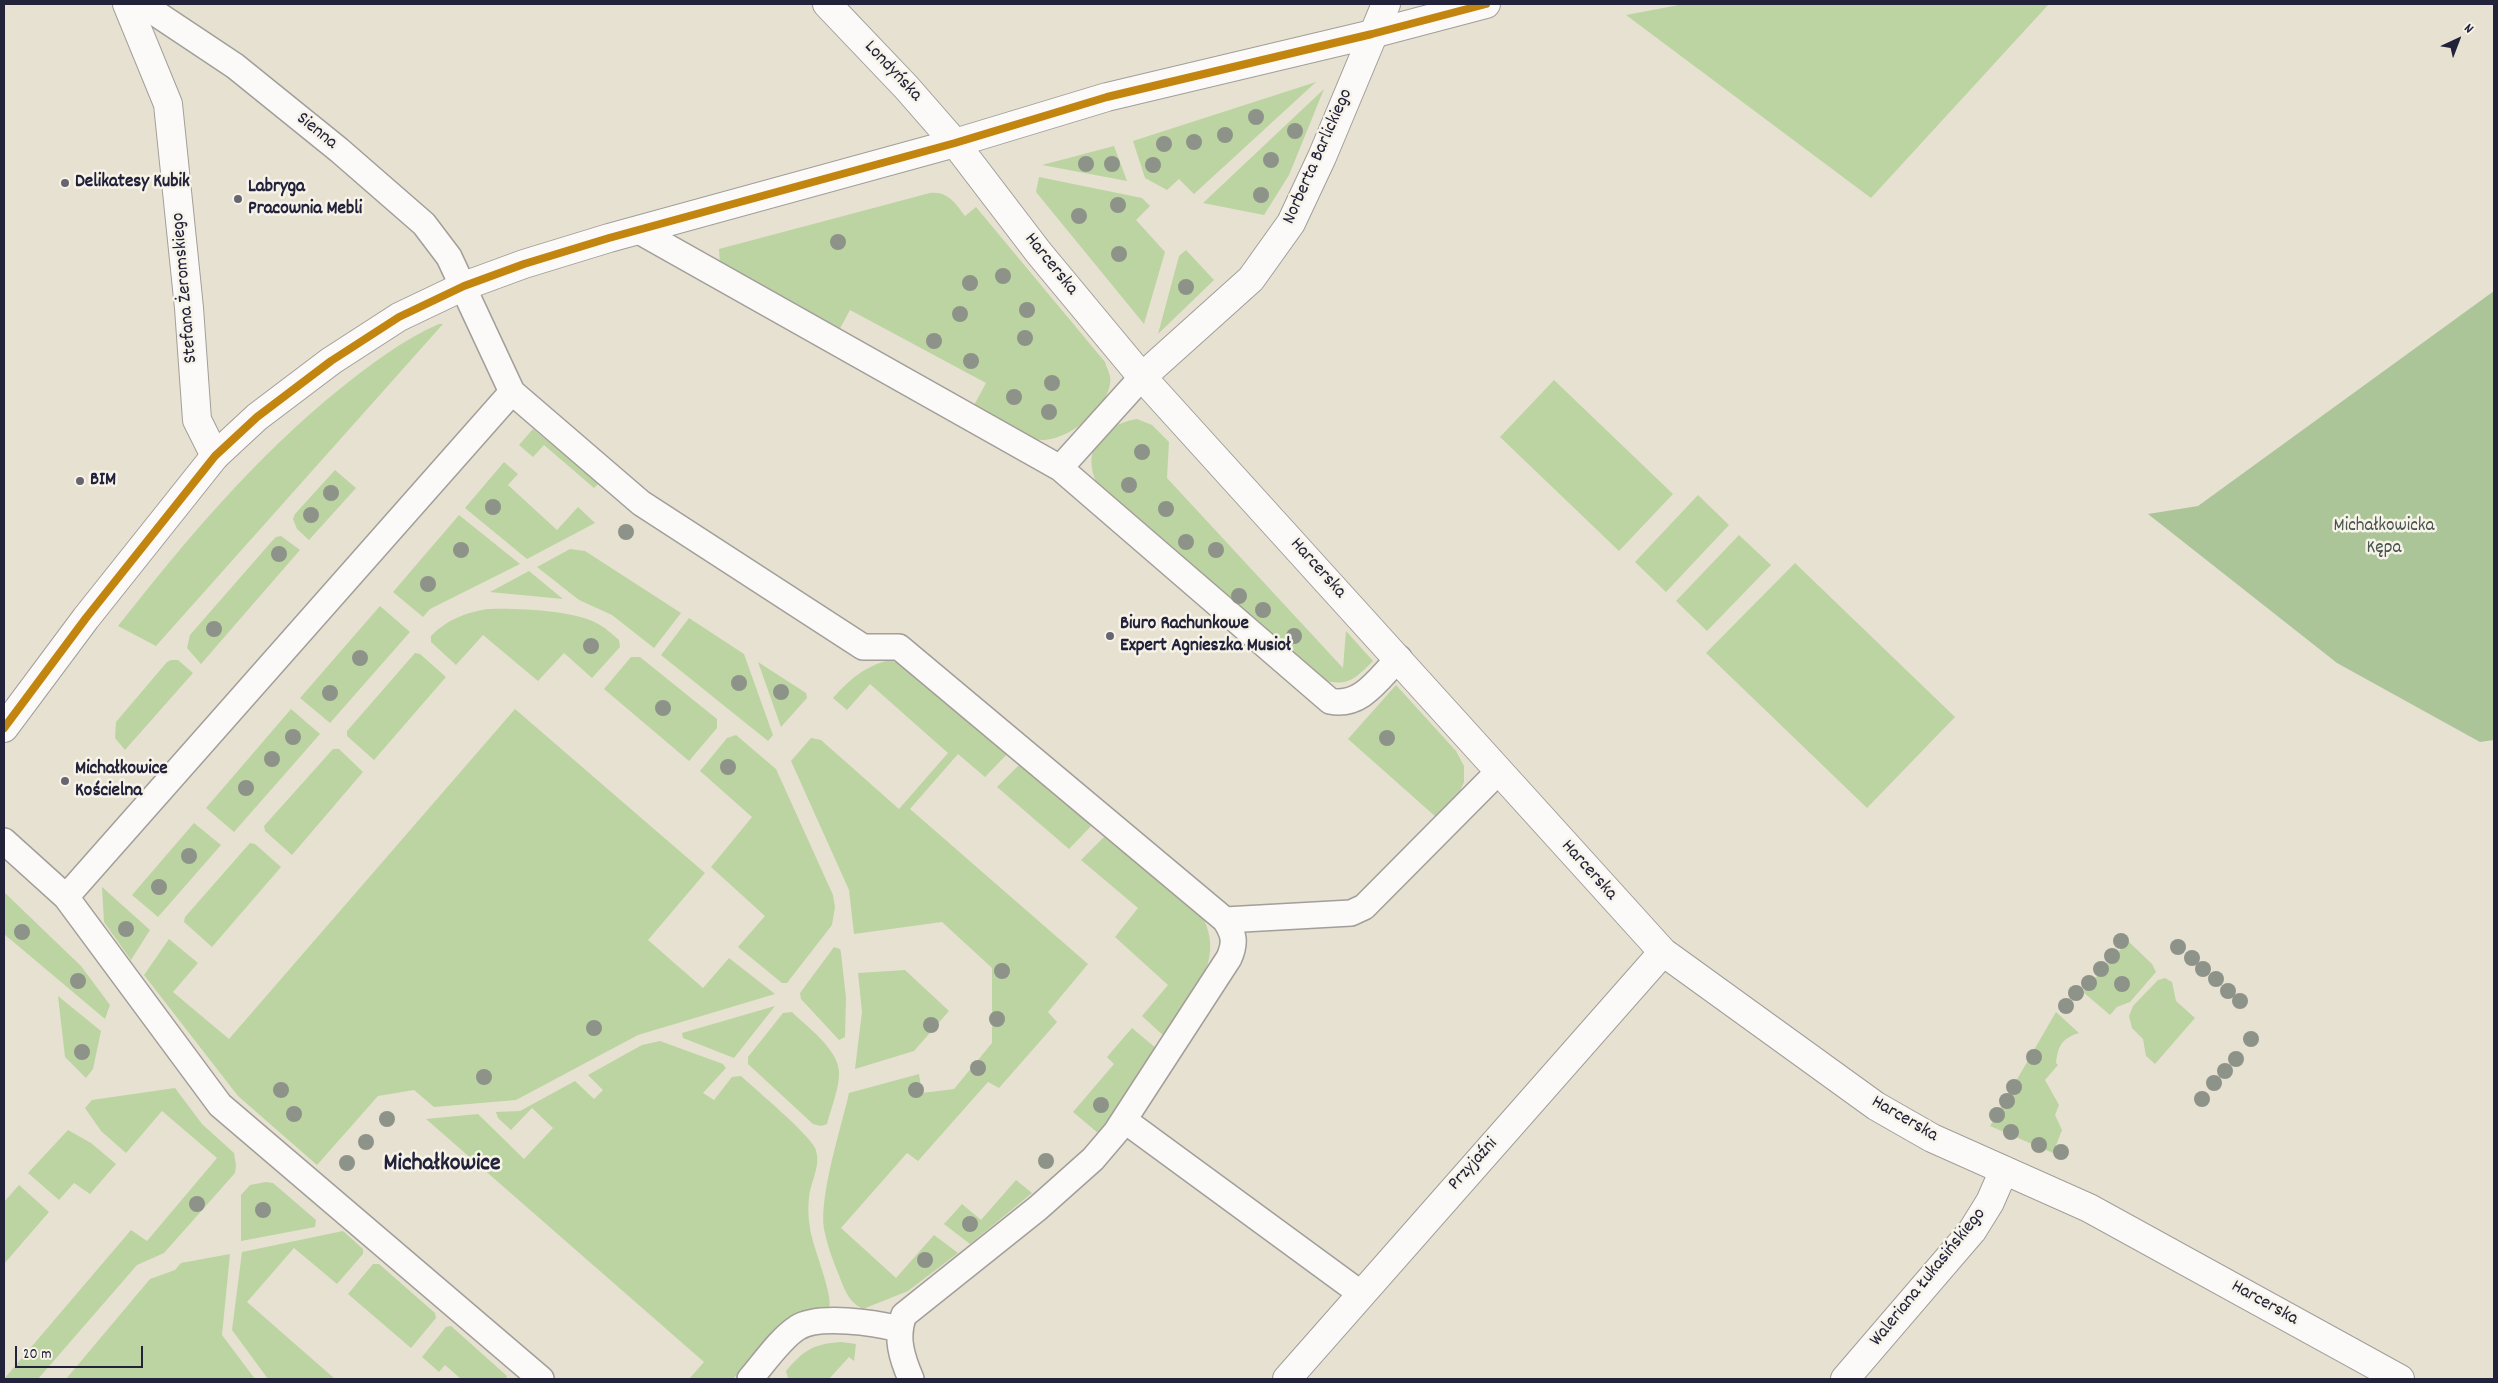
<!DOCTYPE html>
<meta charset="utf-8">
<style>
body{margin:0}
#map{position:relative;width:2498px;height:1383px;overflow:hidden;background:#e7e1d2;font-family:Dekko,sans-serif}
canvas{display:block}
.frame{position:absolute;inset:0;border:5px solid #22223b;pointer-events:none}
.north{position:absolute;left:2433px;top:15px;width:50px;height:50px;-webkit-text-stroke:4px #f7f3e8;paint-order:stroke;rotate:43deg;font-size:14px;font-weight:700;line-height:20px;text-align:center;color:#22223b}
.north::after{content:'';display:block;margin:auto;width:18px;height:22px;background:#22223b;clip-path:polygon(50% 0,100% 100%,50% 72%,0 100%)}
.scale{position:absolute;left:15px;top:1346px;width:128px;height:22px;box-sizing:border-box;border:2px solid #22223b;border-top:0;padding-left:6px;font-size:15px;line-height:18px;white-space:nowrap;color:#22223b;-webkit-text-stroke:4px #f7f3e8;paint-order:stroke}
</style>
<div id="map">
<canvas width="2498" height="1383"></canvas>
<div class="frame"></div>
<div class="north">N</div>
<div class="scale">20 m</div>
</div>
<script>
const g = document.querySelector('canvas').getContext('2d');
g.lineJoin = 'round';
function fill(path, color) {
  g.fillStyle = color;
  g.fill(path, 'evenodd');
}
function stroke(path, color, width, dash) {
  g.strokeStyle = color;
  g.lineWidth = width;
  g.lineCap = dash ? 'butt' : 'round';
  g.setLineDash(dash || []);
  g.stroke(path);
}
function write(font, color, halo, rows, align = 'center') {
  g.font = font + ' Dekko,sans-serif';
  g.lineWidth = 5;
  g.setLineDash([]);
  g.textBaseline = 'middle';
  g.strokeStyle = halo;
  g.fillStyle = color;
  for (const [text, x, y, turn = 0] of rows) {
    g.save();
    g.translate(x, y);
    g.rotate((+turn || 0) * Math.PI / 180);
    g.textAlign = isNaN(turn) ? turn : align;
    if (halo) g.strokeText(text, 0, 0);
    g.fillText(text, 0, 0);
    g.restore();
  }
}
const green = new Path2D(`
 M1684,4H2049L1871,198L1626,15Z
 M1316,82L1194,194L1179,179L1167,190L1145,178L1133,141Z
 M1324,89L1289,175L1264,215L1203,203Z
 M1114,146L1127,181L1042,165Z
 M1039,177L1142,198L1150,206L1136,220L1165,252L1144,324L1036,192Z
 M930,193C948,191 955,203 965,216L976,207L1105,362C1106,366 1109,372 1110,376C1115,405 1063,447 1035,439C1018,434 990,416 973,407L986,383L850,310L837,334L720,265L719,249Z
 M1186,250L1214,280L1158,334L1179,256Z
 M439,324H443L156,646L118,626C186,540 255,457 341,388C371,364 404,339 439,324Z
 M1554,380L1673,494L1619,551L1500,437Z
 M1137,419L1152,425L1169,442L1167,478L1343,668L1346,631L1373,661C1355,679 1347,688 1320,679L1098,486C1080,451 1101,425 1137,419Z
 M533,429L599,483L594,488L544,445L533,457L519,445Z
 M504,462L518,474L508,485L557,530L578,507L595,523L527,559L465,508Z
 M335,470L356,488L309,540L297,529L293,519L295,514Z
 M1698,495L1729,525L1666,592L1635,562Z
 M459,515L520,564L430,609L423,617L393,592Z
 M1739,535L1771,565L1707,631L1676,601Z
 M281,536L300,550L201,664L187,648L190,635L272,541L276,537Z
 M570,549L585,551L681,613L654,648L612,615L579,600L537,567Z
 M1795,563L1955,717L1867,808L1706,653Z
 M529,571L563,599L490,592Z
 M380,606L410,632L330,723L300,698Z
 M488,609C516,608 577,610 600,625C607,629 613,635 619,640L620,647L592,678L564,653L538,681L483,635L456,665L431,642V636C448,619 465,613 488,609Z
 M689,618L744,654L773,735L768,741L661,655Z
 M415,653L420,654L446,677L374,760L347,736V731Z
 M631,657H640L717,719V728L689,761L604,689Z
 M171,660H178L193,673L125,750L115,738L116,722L167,662Z
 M890,660L903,665L1011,750L985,777L958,754L910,809L1088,964L1048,1012L1057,1022L999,1088L988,1082L918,1161L907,1153L841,1228L896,1278L934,1235L958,1253L908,1291L863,1309C848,1302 844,1288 838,1273C832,1259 827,1244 824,1229C819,1196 841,1128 849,1093L919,1074L922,1093L954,1089L992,1043V968L942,922L854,934L849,890L791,761L811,738L821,740L899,809L948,753L870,684L847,710L833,698C850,679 865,666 890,660Z
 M758,662L806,693L807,698L781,727Z
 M1396,685L1456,751L1464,766V782L1460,791L1436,817L1348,739Z
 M291,709L320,734L234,832L206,808Z
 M515,709L705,873L648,940L703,988L729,958L775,994L638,1035L516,1100L434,1107L414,1090L378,1096L317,1165L238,1096L144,975L169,939L198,963L173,992L229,1039Z
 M736,735L776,769L833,895L835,907L832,925L787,983H782L738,947L765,916L711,867L752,817L700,771L727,738Z
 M333,749H339L363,772L292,855L265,831L264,826Z
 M1023,761L1096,821L1069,849L997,787Z
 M194,823L221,845L158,917L132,895Z
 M1108,833L1201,914C1228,961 1190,997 1165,1037L1142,1016L1168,985L1115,937L1138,908L1081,860Z
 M250,843L255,844L281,867L212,947L184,922L185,917Z
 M102,887L150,930L131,960L104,922Z
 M4,892L81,966L110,1005L105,1019L4,934Z
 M2128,941L2152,964L2156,972L2130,1002L2117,1007L2110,1015L2083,992Z
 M834,947L840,949L841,953L846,998L845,1037L839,1040L801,999L800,993Z
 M905,970L949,1011L914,1051L855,1069L862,1012L858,973Z
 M2165,978L2172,982L2176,1001L2195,1018L2155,1064L2146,1056L2143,1039L2132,1028L2129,1016L2133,1006L2158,980Z
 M58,996L101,1031L93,1069L86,1078L65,1057Z
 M775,1006L734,1058L683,1038L682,1033Z
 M792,1012C807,1027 837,1048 839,1071C840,1087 831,1108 827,1124L821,1126L813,1124L748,1064V1057L783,1013Z
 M2056,1012L2079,1033C2062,1038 2058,1046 2056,1063L2058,1065L2045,1080L2059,1105L2055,1115L2062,1130L2053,1153L1990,1126Z
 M1132,1028L1157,1049L1121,1105L1098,1133L1073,1112L1114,1064L1107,1057Z
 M660,1041L723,1064L726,1068L703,1093L714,1100L732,1077L741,1076C756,1090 808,1133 815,1148C822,1164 811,1181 809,1197C808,1207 808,1217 810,1228C812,1246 834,1295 829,1309L782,1325L733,1379H689L704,1362L426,1119L478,1114L524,1159L553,1128L532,1108L511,1130L498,1118L496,1112L520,1111L575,1081L594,1099L603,1090L588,1075L642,1045Z
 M175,1088L202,1124L234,1153L236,1165L235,1173L164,1253L137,1265L38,1379H4L131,1230L147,1241L217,1158L162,1111L126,1153L101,1131L85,1108L92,1100Z
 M68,1130L91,1143L116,1164L90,1194L74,1183L59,1200L28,1173Z
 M1016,1180L1032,1193L970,1244L944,1224L962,1204L981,1220Z
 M266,1182L273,1183L316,1220L315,1227L241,1241V1195L250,1185Z
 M19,1185L49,1212L4,1264V1202Z
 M343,1231L363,1249V1254L337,1284L294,1248L247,1302L335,1379H268L232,1330L242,1252Z
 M230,1254L222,1335L255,1379H66L150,1279L175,1270L181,1263Z
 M373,1264H379L435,1313L436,1318L411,1348L348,1294Z
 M451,1326L507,1376L506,1379H461L445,1365L439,1372L422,1357L446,1327Z
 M841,1342L856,1344L854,1361L849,1357L829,1379L788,1378L786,1371C804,1350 813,1344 841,1342Z`);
const forest = new Path2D(`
 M2494,291V740L2480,742L2337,663L2148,514L2198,506Z`);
const service = new Path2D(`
 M639,231L1060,468L1330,701C1361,708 1379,678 1399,658
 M512,392L641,503L863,647H899L1225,920L1351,913L1364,907L1498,772
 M1060,468L1142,377
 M4,841L66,897L512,392L449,257L424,224L339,150L235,66L142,4
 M66,897L220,1105L541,1379
 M1124,1120L1360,1293
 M750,1379C763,1364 781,1338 797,1328C818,1314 876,1323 899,1329
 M911,1379C902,1358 895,1337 904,1315L1038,1208L1093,1159L1116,1132L1229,958C1236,942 1234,934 1225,920`);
const minor = new Path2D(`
 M127,4L168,104L189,308L197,420L215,456
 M827,4L907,88L955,143L1039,253L1142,377L1663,952L1876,1106L1932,1138L2089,1208L2400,1379
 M1142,377L1251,279L1291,223L1322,157L1386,4
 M1287,1379L1663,952
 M1845,1379L1972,1231L1990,1202L2004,1170`);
const tertiary = new Path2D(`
 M4,728L86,618L215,456L257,417L331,361L399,317L464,286L524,264L609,238L955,143L1107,97L1372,34L1486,4`);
const bus1 = new Path2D(`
 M4,728L86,618L215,456L257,417L331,361L399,317L464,286L524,264L609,238L955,143L1107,97L1372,34L1486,4`);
const trees = [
 [1256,117],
 [1295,131],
 [1225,135],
 [1194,142],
 [1164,144],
 [1271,160],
 [1086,164],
 [1112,164],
 [1153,165],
 [1261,195],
 [1118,205],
 [1079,216],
 [838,242],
 [1119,254],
 [1003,276],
 [970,283],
 [1186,287],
 [1027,310],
 [960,314],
 [1025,338],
 [934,341],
 [971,361],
 [1052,383],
 [1014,397],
 [1049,412],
 [1142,452],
 [1129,485],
 [331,493],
 [493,507],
 [1166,509],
 [311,515],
 [626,532],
 [1186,542],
 [461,550],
 [1216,550],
 [279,554],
 [428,584],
 [1239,596],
 [1263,610],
 [214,629],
 [1294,636],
 [591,646],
 [360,658],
 [739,683],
 [781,692],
 [330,693],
 [663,708],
 [293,737],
 [1387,738],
 [272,759],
 [728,767],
 [246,788],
 [189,856],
 [159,887],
 [126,929],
 [22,932],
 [2121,941],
 [2178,947],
 [2112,956],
 [2192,958],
 [2101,969],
 [2203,969],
 [1002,971],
 [2216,979],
 [78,981],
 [2089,983],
 [2122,984],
 [2228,991],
 [2076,993],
 [2240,1001],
 [2066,1006],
 [997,1019],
 [931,1025],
 [594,1028],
 [2251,1039],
 [82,1052],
 [2034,1057],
 [2236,1059],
 [978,1068],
 [2225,1071],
 [484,1077],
 [2214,1083],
 [2014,1087],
 [281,1090],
 [916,1090],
 [2202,1099],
 [2007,1101],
 [1101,1105],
 [294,1114],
 [1997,1115],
 [387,1119],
 [2011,1132],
 [366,1142],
 [2039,1145],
 [2061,1152],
 [1046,1161],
 [347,1163],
 [197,1204],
 [263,1210],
 [970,1224],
 [925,1260]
];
const markers = [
 [65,183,5,"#676570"],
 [238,199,5,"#676570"],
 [80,481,5,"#676570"],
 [1110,636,5,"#676570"],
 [65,781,5,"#676570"]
];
const streetNames = [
 ["Londyńska",892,72,47],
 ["Sienna",316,132,39],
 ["Norberta Barlickiego",1319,157,-66],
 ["Harcerska",1050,265,51],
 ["Stefana Żeromskiego",186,288,-95],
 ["Harcerska",1317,569,48],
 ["Harcerska",1588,871,48],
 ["Harcerska",1904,1120,30],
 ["Przyjaźni",1474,1165,-48],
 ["Waleriana Łukasińskiego",1929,1278,-51],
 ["Harcerska",2264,1304,29]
];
const poiNames = [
 ["Delikatesy Kubik",75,183],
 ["Labryga",248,188],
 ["Pracownia Mebli",248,210],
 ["BIM",90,481],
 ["Biuro Rachunkowe",1120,625],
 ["Expert Agnieszka Musioł",1120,647],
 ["Michałkowice",75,770],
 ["Kościelna",75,792]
];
const parkNames = [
 ["Michałkowicka",2384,527],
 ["Kępa",2384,549]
];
const districtNames = [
 ["Michałkowice",442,1166]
];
fill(green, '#bcd4a1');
fill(forest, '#abc598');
stroke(service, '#a29e99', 28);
stroke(minor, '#a29e99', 30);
stroke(tertiary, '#a29e99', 30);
stroke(service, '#fbfaf8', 25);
stroke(minor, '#fbfaf8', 28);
stroke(tertiary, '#fbfaf8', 28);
stroke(bus1, '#c2850f', 8);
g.fillStyle = '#8e9389';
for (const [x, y] of trees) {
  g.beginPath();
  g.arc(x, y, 8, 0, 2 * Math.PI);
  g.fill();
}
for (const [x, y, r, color] of markers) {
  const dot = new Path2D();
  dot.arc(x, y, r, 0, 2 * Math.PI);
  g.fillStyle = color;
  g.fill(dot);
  stroke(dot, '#f7f3e8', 2);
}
write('19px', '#22223b', '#f7f3e8', streetNames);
write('bold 19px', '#22223b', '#f7f3e8', poiNames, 'left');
write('19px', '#46544e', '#f7f3e8', parkNames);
write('bold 24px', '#22223b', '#f7f3e8', districtNames);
</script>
